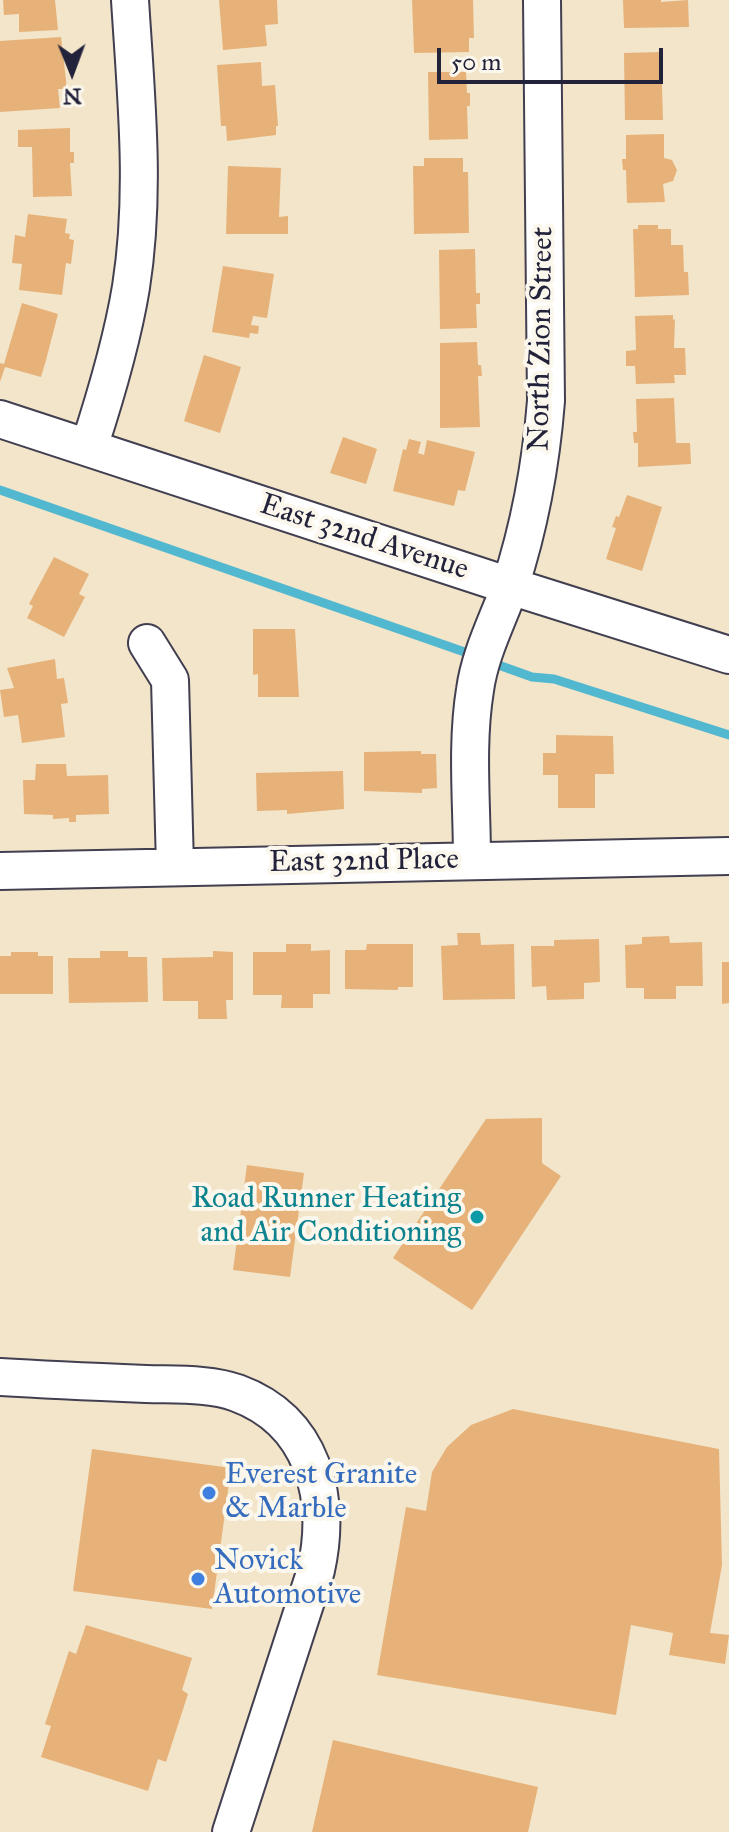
<!DOCTYPE html>
<style>
body{margin:0}
#map{position:relative;width:729px;height:1832px;overflow:hidden;background:#f2e5ca;font-family:"IM FELL Great Primer",serif}
canvas{display:block}
.north{position:absolute;left:32px;top:32px;width:80px;height:80px;-webkit-text-stroke:6px #fbf7ec;paint-order:stroke;rotate:179deg;font-size:22px;font-weight:700;line-height:32px;text-align:center;color:#22223b}
.north::after{content:'';display:block;margin:auto;width:28px;height:36px;background:#22223b;clip-path:polygon(50% 0,100% 100%,50% 72%,0 100%)}
.scale{position:absolute;left:437px;top:48px;width:226px;height:36px;box-sizing:border-box;border:4px solid #22223b;border-top:0;padding-left:10px;font-size:24px;line-height:28px;white-space:nowrap;color:#22223b;-webkit-text-stroke:6px #fbf7ec;paint-order:stroke}
</style>
<div id="map">
<canvas width="729" height="1832"></canvas>
<div class="north">N</div>
<div class="scale">50 m</div>
</div>
<script>
const g = document.querySelector('canvas').getContext('2d');
g.lineJoin = 'round';
function stroke(path, color, width, dash) {
  g.strokeStyle = color;
  g.lineWidth = width;
  g.lineCap = dash ? 'butt' : 'round';
  g.setLineDash(dash || []);
  g.stroke(path);
}
function fill(path, color) {
  g.fillStyle = color;
  g.fill(path, 'evenodd');
}
function write(font, color, halo, rows, align = 'center') {
  g.font = font + ' "IM FELL Great Primer",serif';
  g.lineWidth = 8;
  g.setLineDash([]);
  g.textBaseline = 'middle';
  g.strokeStyle = halo;
  g.fillStyle = color;
  for (const [text, x, y, turn = 0] of rows) {
    g.save();
    g.translate(x, y);
    g.rotate((+turn || 0) * Math.PI / 180);
    g.textAlign = isNaN(turn) ? turn : align;
    if (halo) g.strokeText(text, 0, 0);
    g.fillText(text, 0, 0);
    g.restore();
  }
}
const stream = new Path2D(`
 M0,490L476,656
 M490,662L532,677L554,679L729,735`);
const building = new Path2D(`
 M3,0H55L58,30L19,32V14L4,15Z
 M219,0H277L278,24L265,25L267,46L223,50Z
 M412,0H473L474,38H469V52L414,53Z
 M623,0H661V2L688,0L689,27L624,28Z
 M61,37L67,89H58L60,108L0,112V41Z
 M661,52L663,120H625L624,53Z
 M261,62L262,86L275,85L278,126H276V135L227,141L226,126H221L217,65Z
 M428,72H466L467,93H470V106H467L468,139L429,140Z
 M70,128V152H74V163H70L72,196L33,197L32,147H18V130Z
 M664,134V158L672,160L677,170L673,181L663,184L665,202L627,203L626,170H623L622,159H626V135Z
 M424,158H463V172H468L469,233L414,234L413,166H424Z
 M228,166L281,168L279,217L288,216V234H226Z
 M28,214L67,219L65,233L70,234L69,239L74,240L71,264L66,263L62,295L19,290L22,264L12,263L15,235L25,237Z
 M638,225H658V229H671V245H683L684,272H688L689,295L635,297L633,229H638Z
 M475,249L476,293H480V304H476L477,328L440,329L439,250Z
 M223,266L274,274L267,318L253,316L251,325L259,326L258,334L250,333L249,338L212,332Z
 M22,303L58,314L46,360L41,377L5,367L0,382V363L4,364Z
 M673,315V320L675,319L674,348H685L686,375H674L675,383L636,384L635,366H626V351L636,350L635,316Z
 M477,342L478,365H481L482,376H478L480,427L440,428V343Z
 M204,355L241,367L220,433L184,421Z
 M674,398L676,443H690L691,464L638,467V443H634L633,432H637L636,399Z
 M343,437L377,449L366,484L330,473Z
 M409,439L421,442L418,453L424,455L427,440L475,452L465,491L458,490L454,506L393,491L403,449L406,450Z
 M627,495L662,507L642,571L606,559L616,528L612,527L616,516L619,517Z
 M54,557L89,574L79,594L85,597L64,637L27,618L33,606L29,604Z
 M253,629H295L299,697H258V674L253,675Z
 M55,659L57,679L64,678L68,703L61,704L65,737L22,743L18,715L4,717L0,690L14,688L7,668Z
 M556,735L613,736L614,774H595V808H558V775H543V753H556Z
 M421,751V754H436L437,788L422,789V793L364,791V752Z
 M36,764H66L67,776L108,775L109,814L76,815V822H69V818L53,819V815L24,814L23,780H35Z
 M343,771L344,809L287,814V810L257,811L256,773Z
 M457,933H480L481,945L514,944L515,999L443,1000L441,946L458,945Z
 M669,936L670,943L702,942L703,986H676V999H644V988H626L625,945L642,944V937Z
 M599,939L600,982L584,983V999L547,1000L546,986L532,987L531,946H554V940Z
 M286,944H311V951L330,950V994H313V1008H281L282,995H253V952H286Z
 M367,944H413V987H398V990L345,989V950H366Z
 M100,951H128V957H147L148,1002L69,1003L68,958H100Z
 M213,951L233,952V1000H226L227,1019H198V1001H163L162,958L213,957Z
 M11,952H38V956H53V994H0V956H11Z
 M722,962H729V1003L722,1004Z
 M542,1118V1163L561,1176L472,1310L393,1258L486,1119Z
 M247,1165L304,1173L290,1277L233,1270Z
 M513,1409L719,1449L722,1565L710,1633L729,1635L725,1664L669,1655L673,1633L631,1625L616,1715L377,1675L406,1507L426,1511L432,1472L447,1447L471,1425Z
 M92,1449L231,1468L212,1609L73,1591Z
 M86,1625L192,1658L182,1690L188,1694L166,1762L158,1759L148,1791L41,1757L51,1726L45,1724L69,1651L76,1654Z
 M333,1740L538,1787L528,1832H312Z`);
const street = new Path2D(`
 M0,419L510,586L729,655
 M89,447C106,395 122,342 131,287C146,192 136,96 130,0
 M147,643L170,680L175,866
 M472,860C472,804 466,745 475,690C480,653 498,620 510,586C530,525 541,464 546,401L542,0
 M0,871L729,856
 M0,1377C49,1380 97,1382 146,1384C175,1385 210,1383 237,1393C313,1421 332,1497 316,1570L231,1832`);
const markers = [
 [477,1217,8,"#0f9aa8"],
 [209,1493,8,"#3f7fe0"],
 [198,1579,8,"#3f7fe0"]
];
const streetNames = [
 ["North Zion Street",542,339,-89],
 ["East 32nd Avenue",364,538,18],
 ["East 32nd Place",364,862,-1]
];
const cultureNames = [
 ["Road Runner Heating",461,1200],
 ["and Air Conditioning",461,1234]
];
const shopNames = [
 ["Everest Granite",225,1476],
 ["& Marble",225,1510],
 ["Novick",214,1562],
 ["Automotive",214,1596]
];
stroke(stream, '#52b8d0', 9);
fill(building, '#e6b279');
stroke(street, '#413f50', 40);
stroke(street, '#fff', 36);
for (const [x, y, r, color] of markers) {
  const dot = new Path2D();
  dot.arc(x, y, r, 0, 2 * Math.PI);
  g.fillStyle = color;
  g.fill(dot);
  stroke(dot, '#fbf7ec', 3);
}
write('30px', '#22223b', '#fbf7ec', streetNames);
write('30px', '#0d838f', '#fbf7ec', cultureNames, 'right');
write('30px', '#366cbe', '#fbf7ec', shopNames, 'left');
</script>
